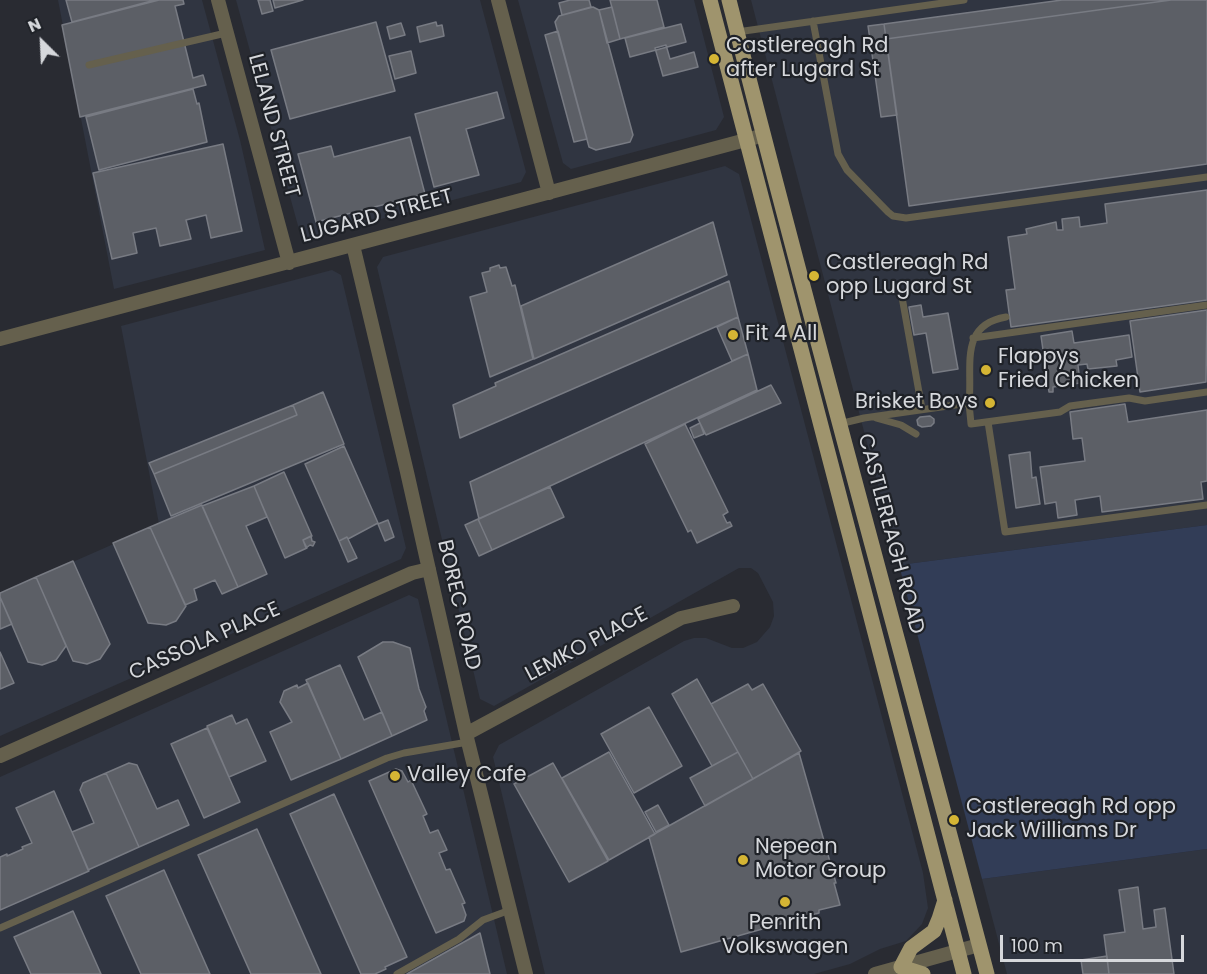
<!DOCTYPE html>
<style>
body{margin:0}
#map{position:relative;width:1207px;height:974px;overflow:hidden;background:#292b32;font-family:Poppins,sans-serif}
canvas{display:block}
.north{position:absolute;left:12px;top:12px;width:60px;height:60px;-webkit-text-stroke:4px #1f2228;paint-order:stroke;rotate:336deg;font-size:16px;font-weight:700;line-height:24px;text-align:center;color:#d6d8dc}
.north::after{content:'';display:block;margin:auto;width:21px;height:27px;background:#d6d8dc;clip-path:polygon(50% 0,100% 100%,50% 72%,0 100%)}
.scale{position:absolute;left:1000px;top:935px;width:184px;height:27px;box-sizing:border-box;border:3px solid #d6d8dc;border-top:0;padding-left:8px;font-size:18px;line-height:21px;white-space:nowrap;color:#d6d8dc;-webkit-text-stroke:4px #1f2228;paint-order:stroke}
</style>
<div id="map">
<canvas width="1207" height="974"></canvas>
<div class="north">N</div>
<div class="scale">100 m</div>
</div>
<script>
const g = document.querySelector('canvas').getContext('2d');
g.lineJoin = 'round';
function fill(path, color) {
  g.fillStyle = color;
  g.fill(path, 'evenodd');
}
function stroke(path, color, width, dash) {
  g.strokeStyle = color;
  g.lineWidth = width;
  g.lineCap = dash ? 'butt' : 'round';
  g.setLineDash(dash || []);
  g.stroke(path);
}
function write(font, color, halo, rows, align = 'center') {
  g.font = font + ' Poppins,sans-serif';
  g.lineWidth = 4.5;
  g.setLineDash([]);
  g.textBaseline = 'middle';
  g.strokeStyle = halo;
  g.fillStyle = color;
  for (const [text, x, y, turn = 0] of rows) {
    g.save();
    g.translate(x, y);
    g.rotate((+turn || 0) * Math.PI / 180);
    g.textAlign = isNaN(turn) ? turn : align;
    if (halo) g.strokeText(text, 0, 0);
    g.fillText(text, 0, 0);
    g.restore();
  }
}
const built = new Path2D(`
 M58,0H202L240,140L265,250L114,289Z
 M236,0H480L526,172L521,182L309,238L300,233Z
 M518,0H694L724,117L716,130L571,169L563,163Z
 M751,0H1207V525L899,565Z
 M725,166L739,174L923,873L928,908L922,924L906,941L880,949L850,964L814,974H545L493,757L499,745L684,641L694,638H706L732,648H743L757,642L770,627L774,616L773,602L758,573L751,568H739L494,706L480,699L377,267L383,257Z
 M332,270L341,275L406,548L401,559L0,736V594L159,524L121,326Z
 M409,595L418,599L507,974H0V777Z
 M1207,849V974H1007L982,879Z`);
const green = new Path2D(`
 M1207,525V849L982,879L899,565Z`);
const building = new Path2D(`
 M66,0H155L72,22Z
 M159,0H183L184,4L175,6L193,78L203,75L206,85L80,117L62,25Z
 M258,0H270L273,11L262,14Z
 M273,0H303L275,8Z
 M570,0H589L591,7L562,15L559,3Z
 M610,0H657L664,27L620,39Z
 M1062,0H1171L886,39L884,24Z
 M1171,0H1207V164L909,206L886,39Z
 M593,7L599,10L633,135L630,142L596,150L589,147L555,22L559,16Z
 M612,7L620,39L607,43L599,10Z
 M376,22L395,91L290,119L271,50Z
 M436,22L437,26L442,25L444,36L420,42L417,27Z
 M401,23L405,35L390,39L387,27Z
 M681,24L686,42L630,57L625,38Z
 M884,24L897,115L881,117L868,26Z
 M558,31L587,139L574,142L545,35Z
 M666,45L670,59L694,52L698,67L663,76L655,48Z
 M411,51L416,73L395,79L389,56Z
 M193,89L197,104L199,103L207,142L99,170L86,117Z
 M497,92L504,118L466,129L479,175L434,187L415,114Z
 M410,137L425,194L316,222L298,154L331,146L334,157Z
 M223,144L242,231L211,238L206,215L186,220L191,239L160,246L156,228L133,233L137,253L112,259L93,173Z
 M1207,190V300L1011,327L1006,290L1015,289L1008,237L1027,234L1026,229L1056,222L1057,230H1063L1062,219L1079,217L1080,227L1107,223L1105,204Z
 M713,222L727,275L534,359L521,306Z
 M499,265L500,268L506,267L512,286L515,285L533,359L490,377L470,297L487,292L482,273L490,271V268Z
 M729,281L738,317L460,438L453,405L496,386L495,383Z
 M921,305L923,317L948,313L958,369L933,373L926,333L914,335L909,307Z
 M1207,310L1206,382L1140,392L1130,321Z
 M738,317L748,354L732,361L717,327Z
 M1072,331L1074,343L1129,335L1132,357L1116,360L1117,366L1088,369L1087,364L1078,365L1080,383L1053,387V392H1049L1041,336Z
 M748,354L757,390L479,519L470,482Z
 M771,385L781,403L706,435L698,419Z
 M323,392L344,444L171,516L154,474L297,415L293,405Z
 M1125,404L1128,422L1207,410V481L1201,482L1203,499L1102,512L1100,496L1075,500L1077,515L1058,518L1056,502L1045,504L1040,467L1085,461L1082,438L1073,439L1070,412Z
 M293,405L297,415L154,474L149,463Z
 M930,416L934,419V423L931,426L922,427L918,425L917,420L920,417Z
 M700,423L704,434L694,438L690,428Z
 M685,424L728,512L723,515L727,523L730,522L732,526L697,543L691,530L688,532L645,444Z
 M344,446L378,523L348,539L347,537L339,541L305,464Z
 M1030,452L1032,478L1036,477L1040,504L1016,508L1009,455Z
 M284,472L312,536L303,540L307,548L285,558L254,486Z
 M254,486L267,517L246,526L267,574L238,587L202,506Z
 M550,487L564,517L492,550L478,519Z
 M202,505L238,587L222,594L215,580L194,589L197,600L185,605L150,527Z
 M478,519L492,550L479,556L465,525Z
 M388,520L394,537L385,541L378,524Z
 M150,527L186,606L176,621L166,625L148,623L113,543Z
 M311,536L312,541L315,542L313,546L310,545L306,548L303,540Z
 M347,537L357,558L348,562L339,541Z
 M73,561L110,644L100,659L87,664L73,661L36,577Z
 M36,577L66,646L56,660L42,665L28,662L0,597V593Z
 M0,597L12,624L0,629Z
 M383,642H393L410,648L419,689L426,707L424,711L427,720L392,736L358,657Z
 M0,652L14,683L0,689Z
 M340,665L364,720L382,712L392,736L341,759L306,680Z
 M697,679L738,752L712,766L672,694Z
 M308,683L341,759L291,780L270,732L292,722L280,702L284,691L297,685L298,688Z
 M748,684L752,690L763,684L801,751L753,779L711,704Z
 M649,707L682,766L634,793L601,734Z
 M232,715L236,724L247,719L266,761L229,777L207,726Z
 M207,728L240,802L204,818L171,744Z
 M609,752L655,834L609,860L562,778Z
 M738,752L753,779L705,806L690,778Z
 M799,753L836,883H834L840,905L819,910V913L681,952L649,837Z
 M129,763L137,765L157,809L178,800L189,825L139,847L106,773Z
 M553,763L608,861L569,882L514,784Z
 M396,769L402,771L408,782L411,780L427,814L423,816L430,833L438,830L447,850L439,853L446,870L450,869L465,903L462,904L466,915L464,921L436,933L369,781Z
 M106,773L139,847L88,870L72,832L94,823L80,790L83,783Z
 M54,791L89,871L0,910V857L7,854V856L23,849L22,847L32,843L16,808Z
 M334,794L407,957L385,967L386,969L375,974H361L290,814Z
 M658,805L669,825L656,832L645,812Z
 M257,829L321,974H251L198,855Z
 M164,870L210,974H141L106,896Z
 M1138,887L1143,929L1156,927L1154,910L1165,908L1174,974H1109L1104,935L1125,932L1119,890Z
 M73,911L101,974H31L14,937Z
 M480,933L490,974H407Z
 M1107,956L1109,974H1083L1081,960Z`);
const lane = new Path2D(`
 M813,21L838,154L847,170L888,212L893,216L906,218L1207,177
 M737,32L964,0
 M89,65L226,33
 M902,297L922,409
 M973,338L1207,305
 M969,403L971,424L1060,412L1070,406L1129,398L1145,401L1207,392
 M876,418L901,425L916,434
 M988,422L1005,532L1207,505
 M839,424L864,418L969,403C973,368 958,325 1006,317
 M0,928L387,758L404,753L468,742
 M397,974L459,939L483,920L510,910`);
const street = new Path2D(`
 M218,0L289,263
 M498,0L549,193
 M353,245L407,472L466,734L526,974
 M0,339L757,137
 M466,734L681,618L733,606
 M0,756L412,573L429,569
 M875,974L979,945`);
const primary = new Path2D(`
 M710,0L964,974
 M729,0C811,326 901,649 987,974
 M923,974L901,967L911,948L934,931L939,919L945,900`);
const markers = [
 [714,59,6,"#d5b534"],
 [814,276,6,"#d5b534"],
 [733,335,6,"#d5b534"],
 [986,370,6,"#d5b534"],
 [990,403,6,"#d5b534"],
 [395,776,6,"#d5b534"],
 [954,820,6,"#d5b534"],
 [743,860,6,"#d5b534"],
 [785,902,6,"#d5b534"]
];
const poiNames = [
 ["Castlereagh Rd",726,47],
 ["after Lugard St",726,71],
 ["Castlereagh Rd",826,264],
 ["opp Lugard St",826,288],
 ["Fit 4 All",745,335],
 ["Flappys",998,358],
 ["Fried Chicken",998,382],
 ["Brisket Boys",978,403,"right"],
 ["Valley Cafe",407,776],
 ["Castlereagh Rd opp",966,808],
 ["Jack Williams Dr",966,832],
 ["Nepean",755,848],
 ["Motor Group",755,872],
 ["Penrith",785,924,"center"],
 ["Volkswagen",785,948,"center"]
];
const streetNames = [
 ["LELAND STREET",273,126,75],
 ["LUGARD STREET",377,217,-15],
 ["CASTLEREAGH ROAD",890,534,75],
 ["BOREC ROAD",458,605,77],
 ["CASSOLA PLACE",205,642,-24],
 ["LEMKO PLACE",587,645,-28]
];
fill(built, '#303541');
fill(green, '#323d57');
fill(building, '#5c5f66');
stroke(building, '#787b83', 1.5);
stroke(lane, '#65604d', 7);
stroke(street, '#65604d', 14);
stroke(primary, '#9f946d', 15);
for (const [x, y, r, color] of markers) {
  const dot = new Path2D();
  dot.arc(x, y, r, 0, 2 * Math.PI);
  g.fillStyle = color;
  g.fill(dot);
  stroke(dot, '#1f2228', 2);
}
write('21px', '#d6d8dc', '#1f2228', poiNames, 'left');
write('21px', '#d6d8dc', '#1f2228', streetNames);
</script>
